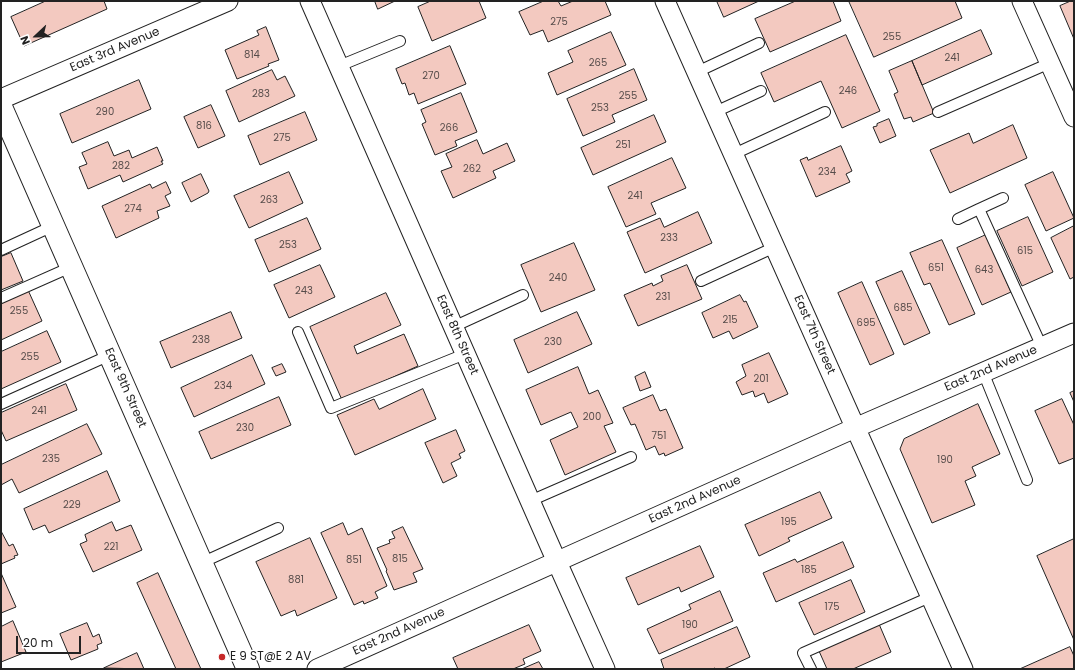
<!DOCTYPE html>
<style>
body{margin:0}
#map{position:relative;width:1075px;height:670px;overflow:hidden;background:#fff;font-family:Poppins,sans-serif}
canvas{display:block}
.frame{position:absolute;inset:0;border:2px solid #222;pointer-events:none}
.north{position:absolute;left:16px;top:16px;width:40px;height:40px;-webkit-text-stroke:3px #fff;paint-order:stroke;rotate:248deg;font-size:11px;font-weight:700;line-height:16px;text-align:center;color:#222}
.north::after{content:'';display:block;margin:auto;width:14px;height:18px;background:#222;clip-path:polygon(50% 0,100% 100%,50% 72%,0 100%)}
.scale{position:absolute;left:16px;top:636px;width:65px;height:18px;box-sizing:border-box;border:2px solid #222;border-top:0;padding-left:5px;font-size:12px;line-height:14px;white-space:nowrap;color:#222;-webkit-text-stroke:3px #fff;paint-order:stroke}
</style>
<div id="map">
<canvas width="1075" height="670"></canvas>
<div class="frame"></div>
<div class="north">N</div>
<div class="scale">20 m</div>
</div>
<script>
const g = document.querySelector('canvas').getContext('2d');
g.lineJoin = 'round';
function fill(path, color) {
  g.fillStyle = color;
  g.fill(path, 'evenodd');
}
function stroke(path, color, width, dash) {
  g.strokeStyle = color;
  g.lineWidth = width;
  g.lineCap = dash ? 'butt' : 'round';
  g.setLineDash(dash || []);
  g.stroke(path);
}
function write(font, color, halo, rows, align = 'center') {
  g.font = font + ' Poppins,sans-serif';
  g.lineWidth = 3;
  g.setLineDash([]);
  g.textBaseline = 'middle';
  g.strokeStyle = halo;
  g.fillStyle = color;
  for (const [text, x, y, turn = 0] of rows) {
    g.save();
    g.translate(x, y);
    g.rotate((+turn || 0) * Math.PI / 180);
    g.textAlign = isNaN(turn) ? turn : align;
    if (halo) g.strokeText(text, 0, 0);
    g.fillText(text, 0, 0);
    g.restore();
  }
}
const building = new Path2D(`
 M46,1H104L107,9L24,46L11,17Z
 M375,1H395L378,9Z
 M431,1H479L486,18L432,41L418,7Z
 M544,1H558L561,6L573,1H605L611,15L548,42L543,30L530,35L519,12Z
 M717,1H759L724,17Z
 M796,1H833L841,21L770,52L755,19Z
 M849,1H955L962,18L874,57Z
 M1071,1H1074V39L1060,6Z
 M266,27L279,60L268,64L269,66L237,79L225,50L259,35L257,31Z
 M981,30L992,54L922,85L912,61Z
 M611,32L626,65L557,95L548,73L573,62L568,51Z
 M846,35L880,111L842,128L821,81L774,102L761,73Z
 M450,46L466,84L418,104L414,93L409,95L405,83L402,84L396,69Z
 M912,61L934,113L913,122L911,117L904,119L894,94L898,92L889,71Z
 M634,69L647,100L612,115L615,122L583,136L567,99Z
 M272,70L277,80L285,76L295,96L239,122L226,91Z
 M139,80L151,109L72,143L60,114Z
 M461,93L477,132L455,141L457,146L435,155L422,124L426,122L421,110Z
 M211,105L225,136L198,148L184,117Z
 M305,112L317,140L260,165L248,136Z
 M654,115L666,142L593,175L581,148Z
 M889,119L896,136L880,143L873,127L877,126V124Z
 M1013,125L1027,158L950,193L930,150L969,133L973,143Z
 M477,140L483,154L507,143L515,161L493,171L496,178L453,198L441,171L452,167L446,154Z
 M108,142L114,156L129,150L132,158L157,147L163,161H161L163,164L123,182L120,175L88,189L79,167L87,164L82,153Z
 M841,146L852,171L846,174L850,182L816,197L800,160L807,157L808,160Z
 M672,158L686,188L651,203L656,214L626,227L608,187Z
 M289,172L303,203L249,228L234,196Z
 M1053,172L1074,218L1046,231L1025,185Z
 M201,174L209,191L208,193L191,202L182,183Z
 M166,182L171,193L165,196L170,206L157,211L159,218L116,238L102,206L150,184L152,188Z
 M698,212L712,243L645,273L627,232L660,218L664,227Z
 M1028,217L1053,272L1022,286L997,231Z
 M307,218L321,249L269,272L255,240Z
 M1074,226V277L1070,279L1051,238Z
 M986,235L1011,292L982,305L957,248Z
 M942,240L975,314L949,325L930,283L924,285L910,253Z
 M574,243L595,290L541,312L521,265Z
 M11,253L23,281L1,290V257Z
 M320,265L335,297L289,318L274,285Z
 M687,265L702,299L638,326L624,295L652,283L653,286L663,281L661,276Z
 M902,271L930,333L904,345L876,282Z
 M862,282L894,354L870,365L838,293Z
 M28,290L42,321L1,340V302Z
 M386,293L401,325L354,346L357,354L404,334L418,366L342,400L310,327Z
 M740,295L744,302L746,301L758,327L733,339L729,331L713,338L702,313Z
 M231,312L242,338L171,368L160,342Z
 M577,312L592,344L528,373L514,340Z
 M47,331L61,362L1,389V352Z
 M769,353L788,394L768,403L764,393L755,397L753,391L742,395L736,382L746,376L742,365Z
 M252,355L265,384L194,417L181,388Z
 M282,364L286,372L276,376L272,368Z
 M578,367L589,394L598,390L613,423L604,426L616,452L565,475L550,440L578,427L571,412L541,425L526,390Z
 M645,372L651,387L640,391L635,377Z
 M66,384L77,410L6,441L1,430V413Z
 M423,389L436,419L355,455L337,415L374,399L379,409Z
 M1074,391V402L1070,393Z
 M653,395L660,411L666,409L683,448L665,456L664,453L659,455L655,446L646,450L635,424L631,425L623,408Z
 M279,397L291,425L211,459L199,432Z
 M1062,399L1074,425V458L1059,464L1035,411Z
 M978,404L1000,454L972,467L976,476L965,481L975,505L932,523L900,449L904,439Z
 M87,424L102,454L19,493L12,479L1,485V465Z
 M456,430L465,451L459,454L461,458L451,463L457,476L443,483L425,443Z
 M107,471L120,501L49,533L45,525L33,530L24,509Z
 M820,492L832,518L788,538L790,541L759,556L745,525Z
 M112,522L116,531L131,525L142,550L93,572L80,544L87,541L85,535Z
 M343,523L348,535L362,528L387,586L375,592L378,598L364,604L363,601L354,605L321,533Z
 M403,527L423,569L413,573L417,582L394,590L386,571L387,570L377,548L390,543L389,540L395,538L392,532Z
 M1,531L9,546L13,544L18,555L14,556L15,558L1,564Z
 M310,538L337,598L297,616L295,610L281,616L256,562Z
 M1074,539V640L1037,556Z
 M843,542L854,567L776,602L763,573L795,559L797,562Z
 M700,546L714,577L681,592L679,587L638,605L626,578Z
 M1,573L16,607L1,613Z
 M158,573L201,669H176L137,583Z
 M851,580L865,612L814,635L799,603Z
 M720,591L733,621L659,654L647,629L691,609L689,605Z
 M13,621L26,652L1,662V627Z
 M87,623L93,637L99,634L102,643L97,645L98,649L71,660L60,634Z
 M879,624L891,652L853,669H827L819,651Z
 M529,625L541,651L523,659L525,664L513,669H458L453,658Z
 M737,627L750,657L724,669H715V668L712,669H664L661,660Z
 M1070,647L1074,656V669H1020Z
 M137,653L144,669L104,668Z
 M539,662L543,669H522Z`);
const service = new Path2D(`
 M339,66L400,41
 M697,72L759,43
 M715,112L761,91
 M938,112L1050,63
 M734,154L825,112
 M979,209L1003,198
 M958,219L979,209L1042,347
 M1,250L53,226
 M701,281L775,247
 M1,298L71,267
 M453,327L523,295
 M298,332L331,408L465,354
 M983,372L1027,480
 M1,404L110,355
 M530,501L631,457
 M201,563L278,528
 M811,669L803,653L930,597`);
const minor = new Path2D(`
 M310,1L557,562L605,669
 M665,1L963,669
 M1022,1L1074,117
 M1,99L228,1
 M317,669L855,428L1074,333`);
const secondary = new Path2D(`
 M1,107L248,669`);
const markers = [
 [222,657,4,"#c62828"]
];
const numberNames = [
 ["275",559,22],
 ["255",892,37],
 ["814",252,55],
 ["241",952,58],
 ["265",598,63],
 ["270",431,76],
 ["246",848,91],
 ["283",261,94],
 ["255",628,96],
 ["253",600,108],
 ["290",105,112],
 ["816",204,126],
 ["266",449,128],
 ["275",282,138],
 ["251",623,145],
 ["282",121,166],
 ["262",472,169],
 ["234",827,172],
 ["241",635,196],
 ["263",269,200],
 ["274",133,209],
 ["233",669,238],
 ["253",288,245],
 ["615",1025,251],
 ["651",936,268],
 ["643",984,270],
 ["240",558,278],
 ["243",304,291],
 ["231",663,297],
 ["685",903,308],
 ["255",19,311],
 ["215",730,320],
 ["695",866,323],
 ["238",201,340],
 ["230",553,342],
 ["255",30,357],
 ["201",761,379],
 ["234",223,386],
 ["241",39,411],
 ["200",592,417],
 ["230",245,428],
 ["751",659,436],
 ["235",51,459],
 ["190",945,460],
 ["229",72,505],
 ["195",789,522],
 ["221",111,547],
 ["815",400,559],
 ["851",354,560],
 ["185",809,570],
 ["881",296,580],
 ["175",832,607],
 ["190",690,625]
];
const streetNames = [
 ["East 3rd Avenue",115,50,-23],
 ["East 8th Street",457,335,66],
 ["East 7th Street",814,335,66],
 ["East 2nd Avenue",991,369,-23],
 ["East 9th Street",125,388,66],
 ["East 2nd Avenue",695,500,-24],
 ["East 2nd Avenue",399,632,-24]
];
const poiNames = [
 ["E 9 ST@E 2 AV",230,657]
];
fill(building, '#f3c9c0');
stroke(building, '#222', 1);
stroke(service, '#222', 12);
stroke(minor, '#222', 21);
stroke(secondary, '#222', 24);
stroke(service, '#fff', 10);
stroke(minor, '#fff', 19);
stroke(secondary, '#fff', 22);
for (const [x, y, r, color] of markers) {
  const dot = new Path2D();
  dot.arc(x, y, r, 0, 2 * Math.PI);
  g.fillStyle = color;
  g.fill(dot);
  stroke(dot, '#fff', 1.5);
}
write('10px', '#564c4a', null, numberNames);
write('12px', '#222', '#fff', streetNames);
write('12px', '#222', '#fff', poiNames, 'left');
</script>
